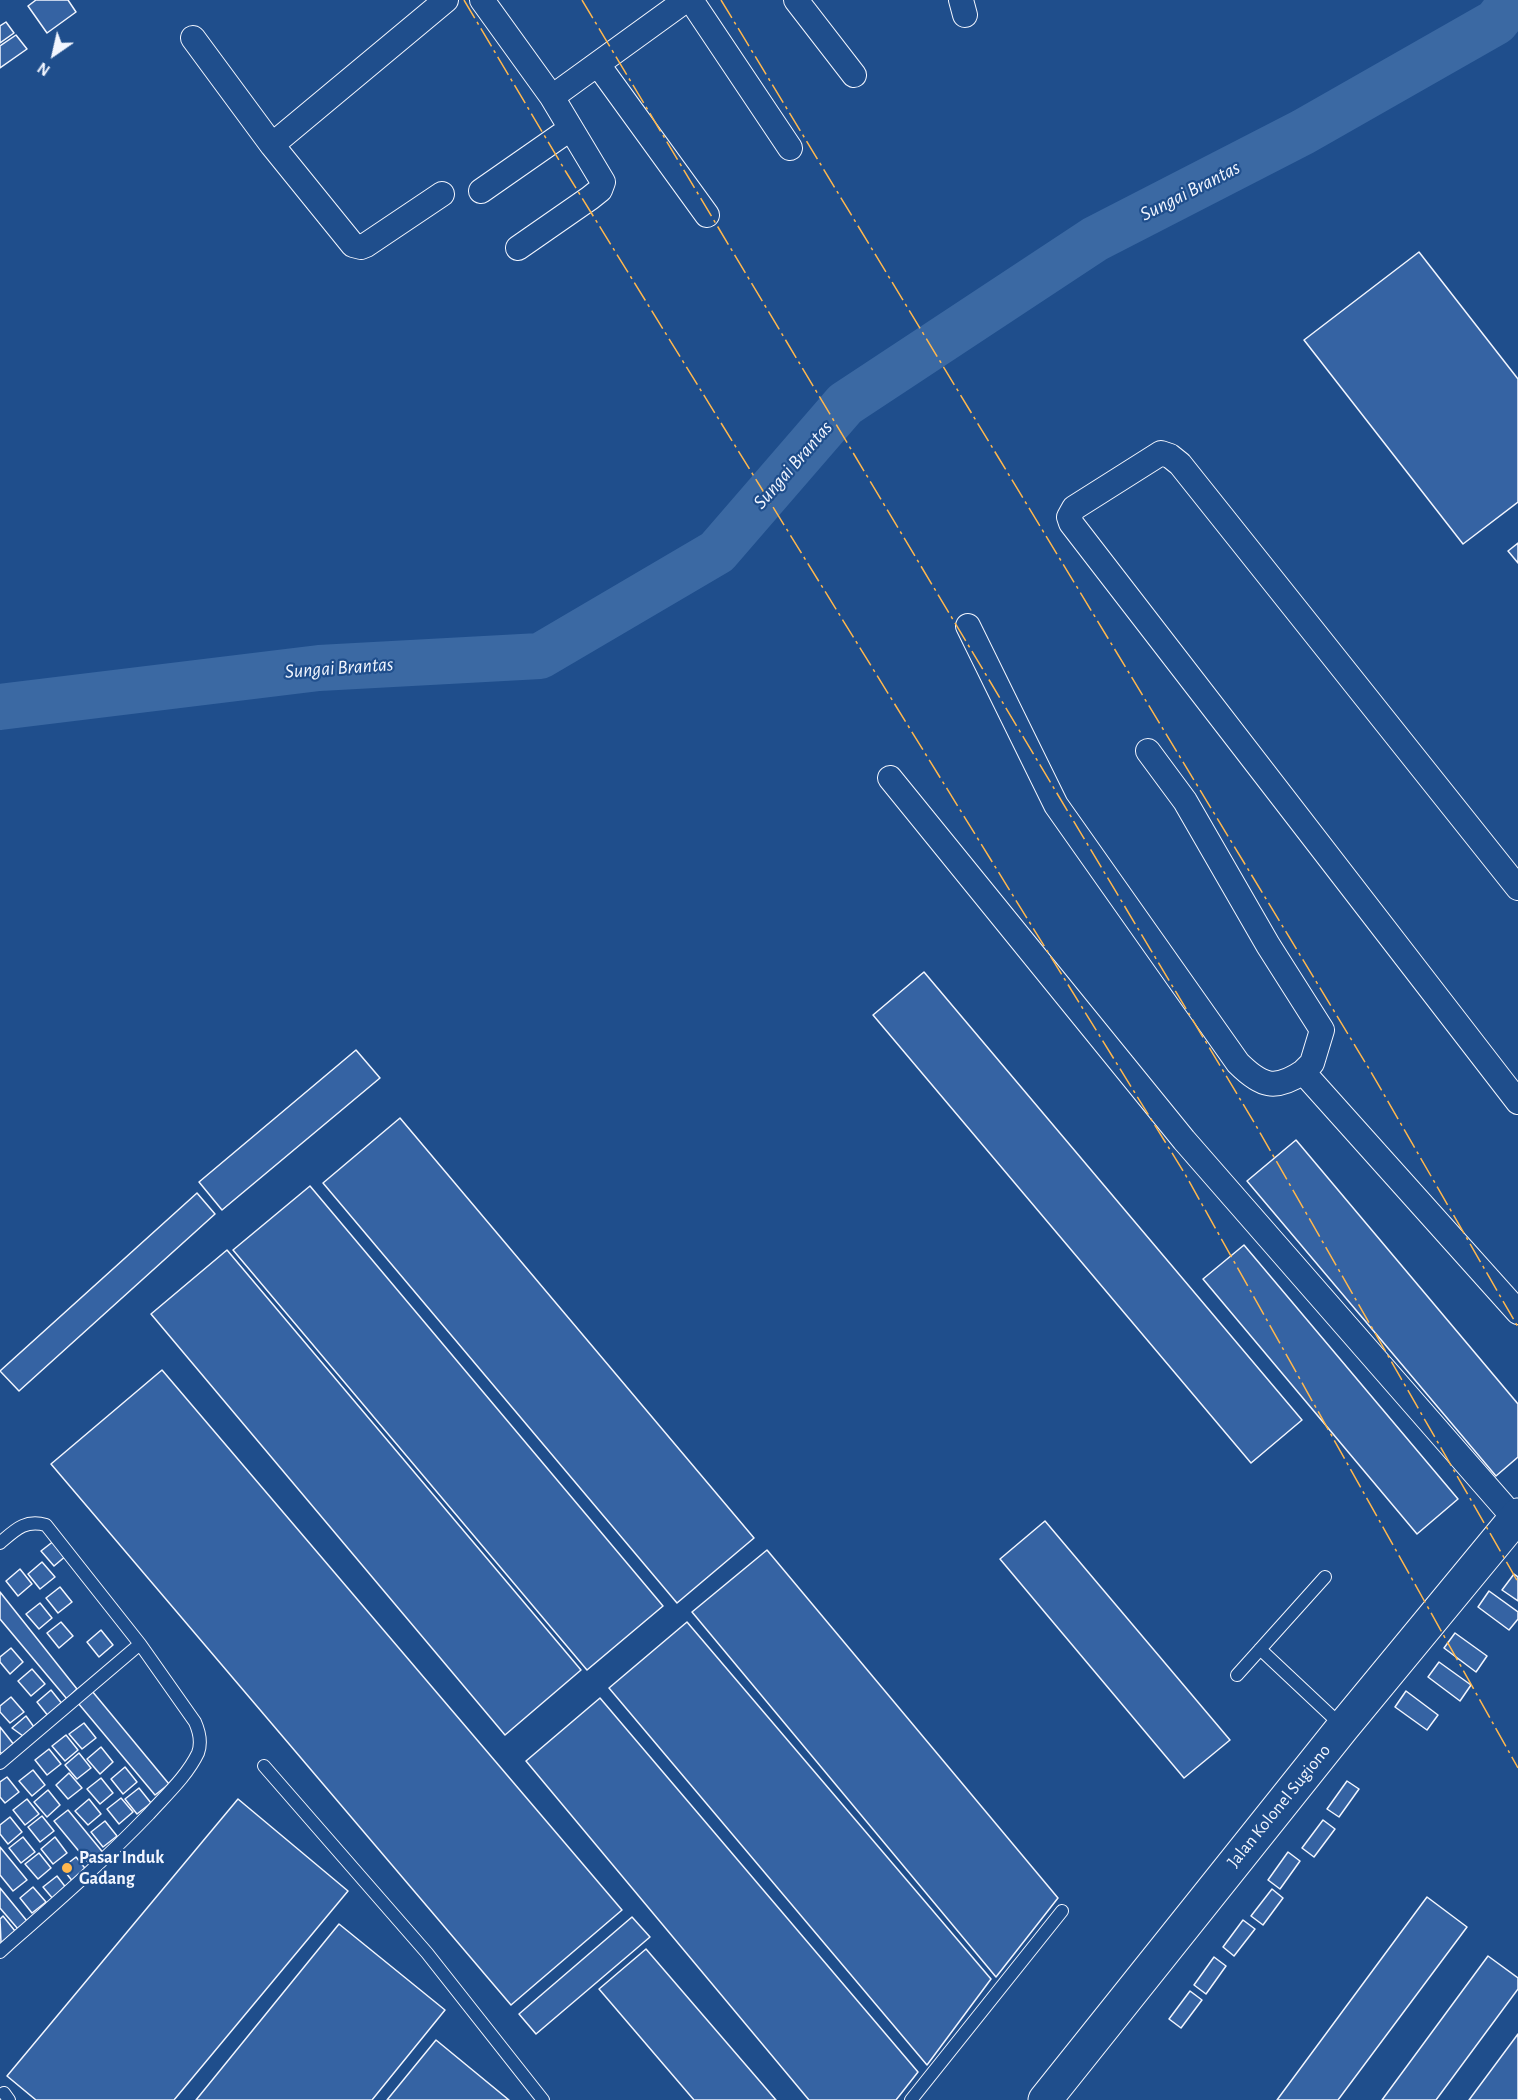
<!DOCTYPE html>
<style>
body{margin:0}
#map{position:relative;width:1518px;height:2100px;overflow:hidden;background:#1f4e8c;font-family:"Alegreya Sans",sans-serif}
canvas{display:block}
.north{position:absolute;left:24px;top:24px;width:60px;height:60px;-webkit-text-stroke:4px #1f4e8c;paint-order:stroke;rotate:214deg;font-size:16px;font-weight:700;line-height:24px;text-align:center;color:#f2f6ff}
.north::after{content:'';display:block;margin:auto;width:21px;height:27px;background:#f2f6ff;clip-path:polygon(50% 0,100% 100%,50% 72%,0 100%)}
</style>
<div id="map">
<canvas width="1518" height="2100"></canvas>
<div class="north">N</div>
</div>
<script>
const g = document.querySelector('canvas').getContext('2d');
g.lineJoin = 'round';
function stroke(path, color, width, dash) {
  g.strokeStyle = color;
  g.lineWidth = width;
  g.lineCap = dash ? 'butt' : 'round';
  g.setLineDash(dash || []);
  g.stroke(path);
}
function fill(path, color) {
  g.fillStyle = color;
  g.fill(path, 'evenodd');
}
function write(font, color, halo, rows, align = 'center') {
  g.font = font + ' "Alegreya Sans",sans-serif';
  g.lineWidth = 4.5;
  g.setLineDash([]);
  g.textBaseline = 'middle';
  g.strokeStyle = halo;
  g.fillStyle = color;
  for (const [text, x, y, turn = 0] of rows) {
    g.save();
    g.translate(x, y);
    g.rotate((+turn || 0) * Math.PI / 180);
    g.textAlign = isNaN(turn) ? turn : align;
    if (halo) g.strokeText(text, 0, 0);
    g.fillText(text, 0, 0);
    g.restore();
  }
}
const river = new Path2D(`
 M0,707L319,668L540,656L717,552L845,404L1095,239L1303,132L1496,22L1513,0`);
const building = new Path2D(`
 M36,0H68L76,12L47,33L28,6Z
 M6,22L14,33L0,43V26Z
 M16,35L27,49L0,68V46Z
 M1419,252L1518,379V502L1463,544L1304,340Z
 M1518,543V563L1508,551Z
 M924,972L1302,1420L1251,1463L873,1015Z
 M356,1050L380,1078L222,1210L199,1182Z
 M400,1118L754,1538L677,1603L323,1183Z
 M1296,1140L1518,1404V1457L1496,1476L1247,1181Z
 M310,1186L663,1606L587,1670L233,1250Z
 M197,1193L215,1214L19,1391L0,1371Z
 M1244,1245L1458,1499L1417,1534L1203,1279Z
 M227,1250L581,1670L505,1735L151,1314Z
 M162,1370L622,1910L511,2005L51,1464Z
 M1045,1521L1230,1740L1184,1778L1000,1559Z
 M55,1540L67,1555L54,1566L41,1551Z
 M767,1550L1058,1898L996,1977L692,1612Z
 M42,1562L55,1577L40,1589L28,1574Z
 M20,1569L32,1584L18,1596L6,1581Z
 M1514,1574L1518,1577V1601L1502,1590Z
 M60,1587L72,1602L58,1613L46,1598Z
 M1489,1591L1518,1612V1619L1509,1630L1478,1607Z
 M0,1592L77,1689L67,1699L0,1619Z
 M40,1603L52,1618L39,1629L26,1614Z
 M61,1622L73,1636L59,1648L47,1633Z
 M687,1622L991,1979L927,2065L609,1688Z
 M101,1630L113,1645L99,1657L87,1642Z
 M1455,1633L1487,1656L1476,1672L1444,1648Z
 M11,1648L23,1662L10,1674L0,1662V1657Z
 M1439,1662L1471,1685L1460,1701L1428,1677Z
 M32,1669L45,1684L31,1696L18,1681Z
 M51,1690L63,1705L49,1717L37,1702Z
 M92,1691L169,1784L155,1795L78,1703Z
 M1406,1691L1438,1715L1427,1730L1395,1707Z
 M11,1697L24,1712L10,1723L0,1712V1706Z
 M600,1698L918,2072L896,2100H809L526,1761Z
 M26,1716L34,1727L23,1736L12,1728Z
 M84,1723L96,1738L82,1749L69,1734Z
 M0,1727L15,1746L2,1754L0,1752Z
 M66,1735L78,1750L65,1761L52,1746Z
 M101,1747L113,1762L100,1774L87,1759Z
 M49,1749L61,1764L47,1775L35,1760Z
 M79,1753L91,1768L77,1779L65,1765Z
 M125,1767L137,1782L123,1794L111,1779Z
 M33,1770L45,1785L32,1796L19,1781Z
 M69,1773L82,1788L68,1799L56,1785Z
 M7,1777L19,1792L5,1803L0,1797V1782Z
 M101,1778L113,1793L100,1804L87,1789Z
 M1347,1781L1359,1789L1339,1817L1327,1809Z
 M139,1788L151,1803L137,1814L125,1799Z
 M48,1790L60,1805L47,1817L34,1802Z
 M121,1798L133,1812L119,1824L107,1809Z
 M27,1799L39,1814L25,1825L13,1810Z
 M89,1799L101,1814L88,1825L75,1811Z
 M238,1799L348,1891L174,2100H36L7,2076Z
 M68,1810L105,1855L92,1867L54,1821Z
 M42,1816L54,1831L40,1842L28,1827Z
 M10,1817L22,1832L8,1844L0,1834V1825Z
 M1323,1820L1335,1829L1314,1857L1302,1848Z
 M105,1821L117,1836L103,1847L91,1832Z
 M23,1837L35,1852L21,1863L9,1848Z
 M55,1837L67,1853L53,1864L41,1849Z
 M0,1847L27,1880L13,1891L0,1875Z
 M1288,1852L1300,1861L1280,1889L1268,1880Z
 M39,1853L51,1868L38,1879L25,1864Z
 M76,1857L88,1872L74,1883L62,1868Z
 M57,1876L67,1889L54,1900L43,1887Z
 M33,1887L46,1902L32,1913L20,1898Z
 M0,1888L27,1921L18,1929L0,1908Z
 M1272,1889L1283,1898L1263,1925L1251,1916Z
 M1427,1897L1467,1927L1338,2100H1277Z
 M3,1916L15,1931L1,1943L0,1919Z
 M632,1917L650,1937L536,2034L519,2014Z
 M1243,1920L1255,1929L1234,1956L1223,1947Z
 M339,1924L445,2010L372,2100H196Z
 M646,1949L776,2100H694L599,1989Z
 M1488,1956L1518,1978V1989L1436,2100H1382Z
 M1214,1957L1226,1966L1206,1994L1194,1985Z
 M1190,1991L1202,2000L1181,2028L1169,2019Z
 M1518,2034V2100H1469Z
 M436,2040L509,2100H387Z`);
const lane = new Path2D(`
 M0,1543C15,1530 25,1519 46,1525L140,1644
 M1260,1649L1342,1726
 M1237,1675L1325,1577
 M0,1763L140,1644L195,1722C199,1731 202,1742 198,1753C187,1776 166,1795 149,1814C102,1863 51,1907 0,1952
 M264,1766L427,1953L543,2100
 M4,2093L9,2100
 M911,2100L1062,1911`);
const street = new Path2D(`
 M482,0L552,97L603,182L600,190L590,198L518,248
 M691,0L790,148
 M796,0L854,75
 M961,0L965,15
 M193,38L272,145L353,245L361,247L366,245L442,194
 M599,66L707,215
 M552,97L686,0
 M272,145L446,0
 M481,191L570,129
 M968,626L1056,805L1238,1063C1261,1086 1275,1091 1303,1072L1518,1312
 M1148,751L1185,801L1268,945L1322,1030L1312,1063L1303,1072
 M890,778L1184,1140L1515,1519
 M1518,888L1180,464L1170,456L1161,453L1074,508L1069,517L1071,523L1518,1102`);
const primary = new Path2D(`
 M1045,2100L1343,1727L1518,1515`);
const power = new Path2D(`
 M464,0L566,172L1185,1174L1518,1768
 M582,0L1255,1124L1518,1582
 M721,0L1371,1072L1518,1327`);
const markers = [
 [67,1868,6,"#ffb74d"]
];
const streetNames = [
 ["Jalan Kolonel Sugiono",1279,1806,-51]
];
const poiNames = [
 ["Pasar Induk",79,1858],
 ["Gadang",79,1879]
];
const waterNames = [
 ["Sungai Brantas",1190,191,-27],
 ["Sungai Brantas",793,465,-49],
 ["Sungai Brantas",339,668,-4]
];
stroke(river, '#3b69a3', 46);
fill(building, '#3563a3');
stroke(building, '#f2f6ff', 1.5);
stroke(lane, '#f2f6ff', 14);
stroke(street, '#f2f6ff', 26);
stroke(primary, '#f2f6ff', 35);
stroke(lane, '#1f4e8c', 12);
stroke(street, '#1f4e8c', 24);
stroke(primary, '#1f4e8c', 33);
stroke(power, '#ffb74d', 1.5, [21, 4.5, 3, 4.5]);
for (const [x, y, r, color] of markers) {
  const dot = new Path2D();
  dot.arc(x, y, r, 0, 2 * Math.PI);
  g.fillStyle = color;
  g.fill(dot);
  stroke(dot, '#1f4e8c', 2);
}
write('18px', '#f2f6ff', '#1f4e8c', streetNames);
write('bold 18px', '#f2f6ff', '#1f4e8c', poiNames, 'left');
write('italic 20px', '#f2f6ff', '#1f4e8c', waterNames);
</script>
